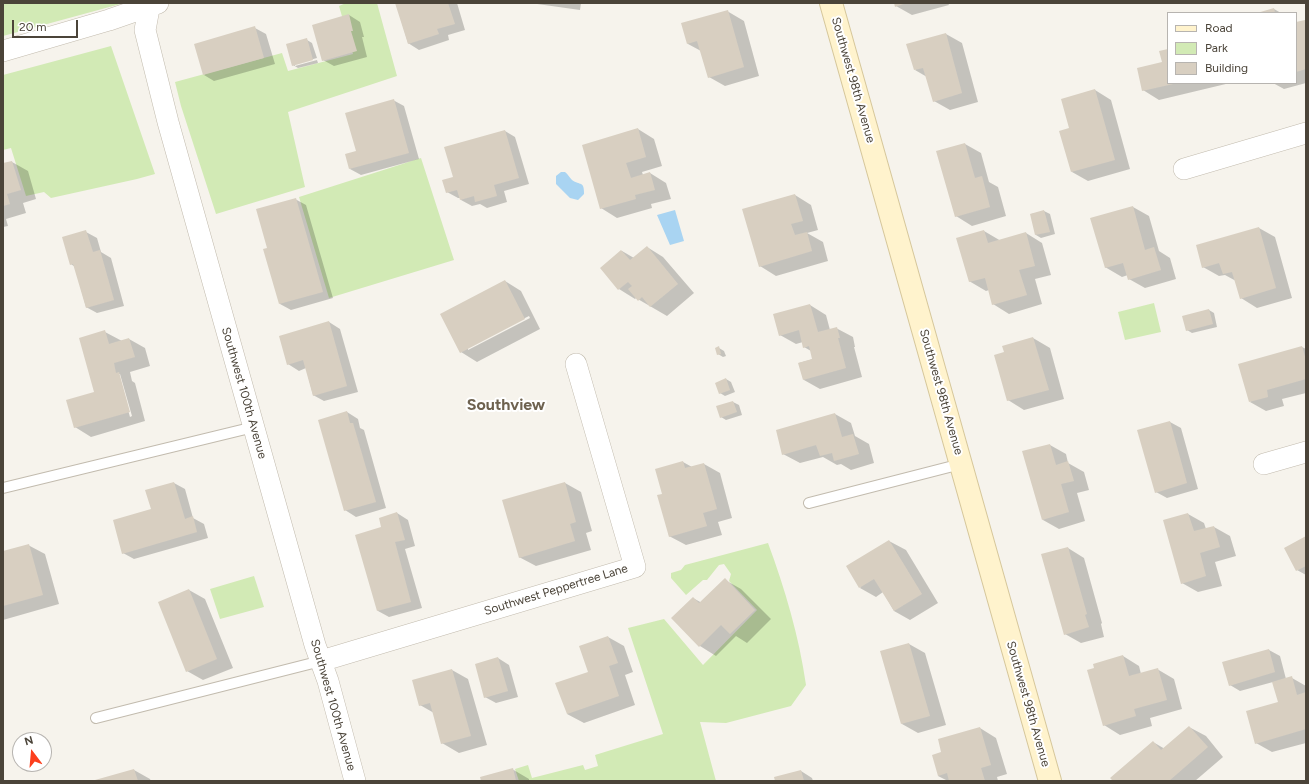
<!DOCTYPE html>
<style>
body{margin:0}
#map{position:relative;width:1309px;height:784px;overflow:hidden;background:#f6f3ec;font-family:Figtree,sans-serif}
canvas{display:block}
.frame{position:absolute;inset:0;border:4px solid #4b4439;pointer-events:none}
.legend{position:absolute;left:1167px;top:12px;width:130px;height:72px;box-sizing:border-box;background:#fff;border:1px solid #b7b4b0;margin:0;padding:5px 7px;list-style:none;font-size:12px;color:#4b4439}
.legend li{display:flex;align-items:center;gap:8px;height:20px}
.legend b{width:20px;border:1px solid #b7b4b0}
.north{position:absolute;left:12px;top:732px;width:40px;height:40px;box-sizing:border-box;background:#fff;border:1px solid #b7b4b0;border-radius:50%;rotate:344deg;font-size:11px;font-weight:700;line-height:16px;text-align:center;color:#4b4439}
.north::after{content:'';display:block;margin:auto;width:14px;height:18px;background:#fc3f1d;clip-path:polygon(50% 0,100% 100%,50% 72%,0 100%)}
.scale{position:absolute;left:12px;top:20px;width:66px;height:18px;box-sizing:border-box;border:2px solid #4b4439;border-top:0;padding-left:5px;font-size:12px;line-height:14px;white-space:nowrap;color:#4b4439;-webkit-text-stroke:3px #fff;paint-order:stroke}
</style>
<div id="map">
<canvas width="1309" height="784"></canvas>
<div class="frame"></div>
<ul class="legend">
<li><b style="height:5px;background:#fff3cd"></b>Road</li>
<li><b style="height:11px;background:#d2eab5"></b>Park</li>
<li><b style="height:11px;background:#d8cfc1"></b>Building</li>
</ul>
<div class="north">N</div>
<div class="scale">20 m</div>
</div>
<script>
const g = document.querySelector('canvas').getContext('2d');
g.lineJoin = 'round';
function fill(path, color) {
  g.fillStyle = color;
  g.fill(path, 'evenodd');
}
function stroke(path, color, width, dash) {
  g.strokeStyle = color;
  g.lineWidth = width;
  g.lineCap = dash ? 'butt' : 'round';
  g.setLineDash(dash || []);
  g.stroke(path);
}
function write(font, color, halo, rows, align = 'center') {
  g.font = font + ' Figtree,sans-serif';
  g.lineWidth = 4;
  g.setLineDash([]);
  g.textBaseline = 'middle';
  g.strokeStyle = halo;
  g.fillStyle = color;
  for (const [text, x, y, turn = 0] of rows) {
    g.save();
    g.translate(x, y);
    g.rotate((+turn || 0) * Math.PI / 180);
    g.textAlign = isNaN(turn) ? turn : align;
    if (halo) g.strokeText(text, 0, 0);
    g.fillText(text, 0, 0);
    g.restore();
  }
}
const green = new Path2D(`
 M3,3H124L3,36Z
 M346,3H377L397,76L288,112L305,187L216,214L181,106L175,82L282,53L288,71L353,54L339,6Z
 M111,46L155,174L137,179L51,198L44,192L26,196L11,148L3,150V75Z
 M421,158L454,260L329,298L299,197Z
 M1154,303L1161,332L1125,340L1118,312Z
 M768,543C785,589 799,636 806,685L791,706L726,723L700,722L716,781H519L515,769L528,765L532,778L583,765L585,770L598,766L595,755L663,734L628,628L664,619L703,665L757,610L729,581L731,574L724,564L719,565L707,580H703L686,595L671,578V573L681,570L685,565Z
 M254,576L264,607L220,619L210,589Z`);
const water = new Path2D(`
 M561,172H565C568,174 569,177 572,180C580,186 584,180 584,194L578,200L570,198L556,184V176Z
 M675,210L684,241L670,245L657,215Z`);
const shadow = new Path2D(`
 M396,3H457L465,30L448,35L449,40L419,50L408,43Z
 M530,3H581L580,10Z
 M895,3H948L949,5L912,15L896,6Z
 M1274,9L1281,13H1259Z
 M727,11L744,21L759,76L725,86L709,77L701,51L688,44L683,24Z
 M349,15L360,22L364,37H362L367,57L334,66L323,60Z
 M1305,21L1306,83L1284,89L1273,83H1296V23Z
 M255,28L266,34L275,64L214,81L204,75Z
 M946,34L962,43L978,102L950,110L934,101L927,77L915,70Z
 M307,40L312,43L317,58L295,64V66L317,60L318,63L298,68L293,65Z
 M1168,50V83H1230L1159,100L1143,90L1163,63Z
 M1095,90L1111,100L1130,169L1088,181L1072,172Z
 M393,100L404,106L419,159L361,175L350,169L357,151Z
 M638,129L654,139L662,166L642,172L643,175L650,173L666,183L671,199L651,204L652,208L617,218L601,208Z
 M505,131L515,137L529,184L504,191L507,202L487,208L480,204L472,206L461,200L460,198H458L447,192L454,178Z
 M965,144L981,153L989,182L998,187L1006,216L972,226L956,216Z
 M12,162L28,171L36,199L23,203L26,213L6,219L8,226L3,227V164Z
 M795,195L811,205L818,230L807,233L823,242L828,261L776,276L760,266Z
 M295,199L306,205L333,298L291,310L280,304Z
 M1133,207L1149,216L1159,251L1170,258L1176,279L1145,288L1129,279L1128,275L1122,277L1105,267Z
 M1044,211L1050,214L1055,234L1041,238L1036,235L1031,214Z
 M1259,228L1275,237L1292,298L1257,308L1241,298L1236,281L1225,275L1219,276L1203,267Z
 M984,231L1001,241L1026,233L1042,243L1051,275L1035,279L1042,304L1009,314L993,304L989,290L986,291L969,281Z
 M86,232L97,238L101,252L111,258L124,306L97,313L86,307L75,267L71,264Z
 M647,247L663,257L694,293L667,316L636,298L635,299L619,289L601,268L622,251L634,258Z
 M505,281L521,291L540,329L477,362L461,352ZM529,316L530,318L468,350V347Z
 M810,305L826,315L830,330L836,328L853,337L855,347H854L862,377L820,389L804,380L799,363L813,359L811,351L804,347L803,342L796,344L780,335Z
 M1209,310L1214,313L1217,327L1192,333L1187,330Z
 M329,322L340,329L358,392L324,401L313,395L306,368L299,371L288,364Z
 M105,332L122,341L129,339L145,348L150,366L130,372L132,381L135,383L145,421L91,437L75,427L96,393ZM118,374H120L132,416L130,417Z
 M1033,338L1050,348L1064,399L1024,410L1008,400L1005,353Z
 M1302,347L1306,349V393L1282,399L1284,406L1266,411L1250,402Z
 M719,348L724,351L726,356L723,357L718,354Z
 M726,379L731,382L735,392L725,396L720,393Z
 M733,402L739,405L742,415L726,420L721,417L718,407Z
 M347,412L358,419L360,428L364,430L386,508L356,517L345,510Z
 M835,414L851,423L855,436L869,444L874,463L851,470L841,464L837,465L823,457L800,463L783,454Z
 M1170,422L1181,428L1198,489L1167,498L1156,492Z
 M1050,445L1066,454L1068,463L1084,472L1089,490L1077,493L1085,521L1059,529L1043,520Z
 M683,462L692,467L704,464L720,473L732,518L718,522L722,535L686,545L669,536L663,495Z
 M174,483L185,489L193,518L204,524L208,538L134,559L123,553L152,510Z
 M565,483L581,492L592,531L586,533L591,550L536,566L519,557Z
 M397,513L408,520L415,546L405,549L422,608L389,617L378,611L357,535L383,528Z
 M1188,514L1204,523L1206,529L1214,527L1230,536L1236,556L1215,562L1222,586L1198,592L1182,583Z
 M1306,537V575L1297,570Z
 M889,541L906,550L938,603L910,620L894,611L883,592L876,597L860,588Z
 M28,545L45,554L59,604L3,620V552Z
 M1068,548L1084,558L1102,623L1101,624L1104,637L1081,643L1065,634Z
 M725,580L741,589L771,619L747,643L736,636L716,656L700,646L672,618L693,598L702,603Z
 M189,590L205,599L233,668L203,680L187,671Z
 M608,637L624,646L633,672L625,675L635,705L584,723L567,714Z
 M909,644L925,653L946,725L918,733L902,724Z
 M1269,650L1280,656L1286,679L1292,678L1306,686V743L1272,752L1256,743L1279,703L1273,682L1240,691L1230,685Z
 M1123,656L1139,666L1141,674L1157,669L1174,679L1182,709L1150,718L1152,726L1120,735L1104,725Z
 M498,658L509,665L518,697L496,703L485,697Z
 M452,670L468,679L487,745L459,753L442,743L434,713L420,705Z
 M1189,727L1206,736L1223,757L1195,781H1114L1153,742L1165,749Z
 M980,728L996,738L1007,774L997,777L998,781H948L938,776L943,753Z
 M512,769L529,779V781H482Z
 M134,770L150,779L151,781H96Z
 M801,771L812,778L813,781H776Z`);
const building = new Path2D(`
 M395,3H448L455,24L437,29L439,34L408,44Z
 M894,3H906L895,7Z
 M1274,8L1275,13H1257Z
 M728,10L744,67L708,78L697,41L687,44L681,23Z
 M349,14L353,31H351L357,51L322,61L312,25Z
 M1305,20L1306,69L1296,72V22Z
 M255,26L264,58L203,75L194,44Z
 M946,33L962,93L933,102L923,68L914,70L906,44Z
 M307,38L313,60L292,66L286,44Z
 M1168,49V83L1173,84L1142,91L1137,68L1162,62L1159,51Z
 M1095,89L1115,160L1071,172L1059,131L1069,128L1061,99Z
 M394,99L409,153L349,169L345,154L356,151L345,113Z
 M638,128L646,157L626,163L631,178L650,172L655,190L635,195L636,199L600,209L582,145Z
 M505,130L519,178L494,185L497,196L475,202L474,196L460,200L457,190L446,193L442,180L453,177L444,147Z
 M965,143L975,178L982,176L990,207L955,217L936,151Z
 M12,161L21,190L7,194L10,204L3,206V163Z
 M795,194L803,221L791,224L795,235L807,232L812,251L759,267L742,209Z
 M296,198L323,292L279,304L263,249L267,248L256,209Z
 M1133,206L1145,250L1154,247L1161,270L1128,280L1123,263L1105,268L1090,218Z
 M1044,210L1050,232L1035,235L1030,214Z
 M1259,227L1276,288L1240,299L1232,272L1223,274L1219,263L1202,268L1196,245Z
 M86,230L93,252L100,250L114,300L86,308L73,264L70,265L62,237Z
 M984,230L988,243L1026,232L1035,266L1019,270L1027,295L992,305L985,278L969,282L956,238Z
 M647,246L678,284L650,307L642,297L638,301L628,289L632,286L628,282L618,290L600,268L621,250L630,260Z
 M505,280L525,319L460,353L440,314Z
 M810,304L818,332L837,327L840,338H838L846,368L803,380L798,363L812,359L809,346L803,348L799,330L779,336L773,314Z
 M1209,309L1213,324L1186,331L1182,316Z
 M329,321L347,386L313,396L303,360L287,365L279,336Z
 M105,330L109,344L129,338L135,357L114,363L116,373L119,372L130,412L74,428L66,400L94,392L79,338Z
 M1033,337L1049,390L1007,401L994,355L1004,352L1002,346Z
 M719,346L721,354L717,355L715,348Z
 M1302,346L1306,360V379L1267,390L1268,397L1249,402L1238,364Z
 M726,378L730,390L719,394L715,383Z
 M733,401L737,412L720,418L716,406Z
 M347,411L350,423H353L376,502L344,511L318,420Z
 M835,413L842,437L853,434L859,454L834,461L832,453L820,456L816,445L782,455L776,430Z
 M1170,421L1187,483L1155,493L1137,430Z
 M1050,444L1056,465L1068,461L1074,481L1061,484L1069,512L1042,520L1022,451Z
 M683,461L685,468L704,463L717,509L703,513L707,526L669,537L657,495L662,494L655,469Z
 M174,482L185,519L193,516L197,532L122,554L113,520L151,509L145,490Z
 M565,482L576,522L570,524L575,541L519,558L502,500Z
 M397,512L405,540L395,542L411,602L377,611L355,535L381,527L379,518Z
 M1188,513L1194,531L1214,526L1220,547L1200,553L1206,576L1181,584L1163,520Z
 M1306,536V566L1296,571L1284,548Z
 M889,540L922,594L894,611L874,579L859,588L846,566Z
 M29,544L43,595L3,606V551Z
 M1068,547L1087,614L1085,615L1089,627L1064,635L1041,554Z
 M725,578L755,610L730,634L721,625L699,647L671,618L693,597L699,603Z
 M189,589L217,659L186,672L158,602Z
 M608,636L618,663L609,666L619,696L567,714L555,683L588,672L579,646Z
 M909,643L930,716L901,724L880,651Z
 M1269,649L1275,672L1229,686L1222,662Z
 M1123,655L1129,676L1158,668L1167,700L1134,709L1136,716L1103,726L1087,670L1094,668L1093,664Z
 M498,657L508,691L484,698L475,664Z
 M452,669L471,736L441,744L430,703L419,706L412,680Z
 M1292,676L1297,695L1306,692V729L1255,744L1246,711L1278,702L1272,682Z
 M1189,726L1208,747L1169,781H1113L1110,778L1153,741L1161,750Z
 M980,727L991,765L981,768L985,781H949L947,773L938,776L932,755L941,752L938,739Z
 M513,768L516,781H481L480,777Z
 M134,769L138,781H95V780Z
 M801,770L804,781H775L774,777Z`);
const lane = new Path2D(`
 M3,488L254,427
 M809,503L961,464
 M96,718L321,661`);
const street = new Path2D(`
 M150,3L145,30L168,122L315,645L328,681L355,781
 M3,51L109,20L158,3
 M1184,169L1306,133
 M1264,464L1306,452
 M321,661L635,567L576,364`);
const secondary = new Path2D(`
 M831,3L1050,781`);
const streetNames = [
 ["Southwest 98th Avenue",853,80,74],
 ["Southwest 98th Avenue",941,392,74],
 ["Southwest 100th Avenue",244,393,74],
 ["Southwest Peppertree Lane",556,590,-17],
 ["Southwest 98th Avenue",1028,704,74],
 ["Southwest 100th Avenue",333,705,74]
];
const districtNames = [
 ["Southview",506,405]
];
fill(green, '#d2eab5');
fill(water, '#a9d4f2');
fill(shadow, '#0003');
fill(building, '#d8cfc1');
stroke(lane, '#c2bbae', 12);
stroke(street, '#c2bbae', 22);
stroke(secondary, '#d6c79b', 24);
stroke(lane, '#fff', 10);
stroke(street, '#fff', 21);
stroke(secondary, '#fff3cd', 22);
write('12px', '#4b4439', '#fff', streetNames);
write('bold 16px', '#6e6250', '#fff', districtNames);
</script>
